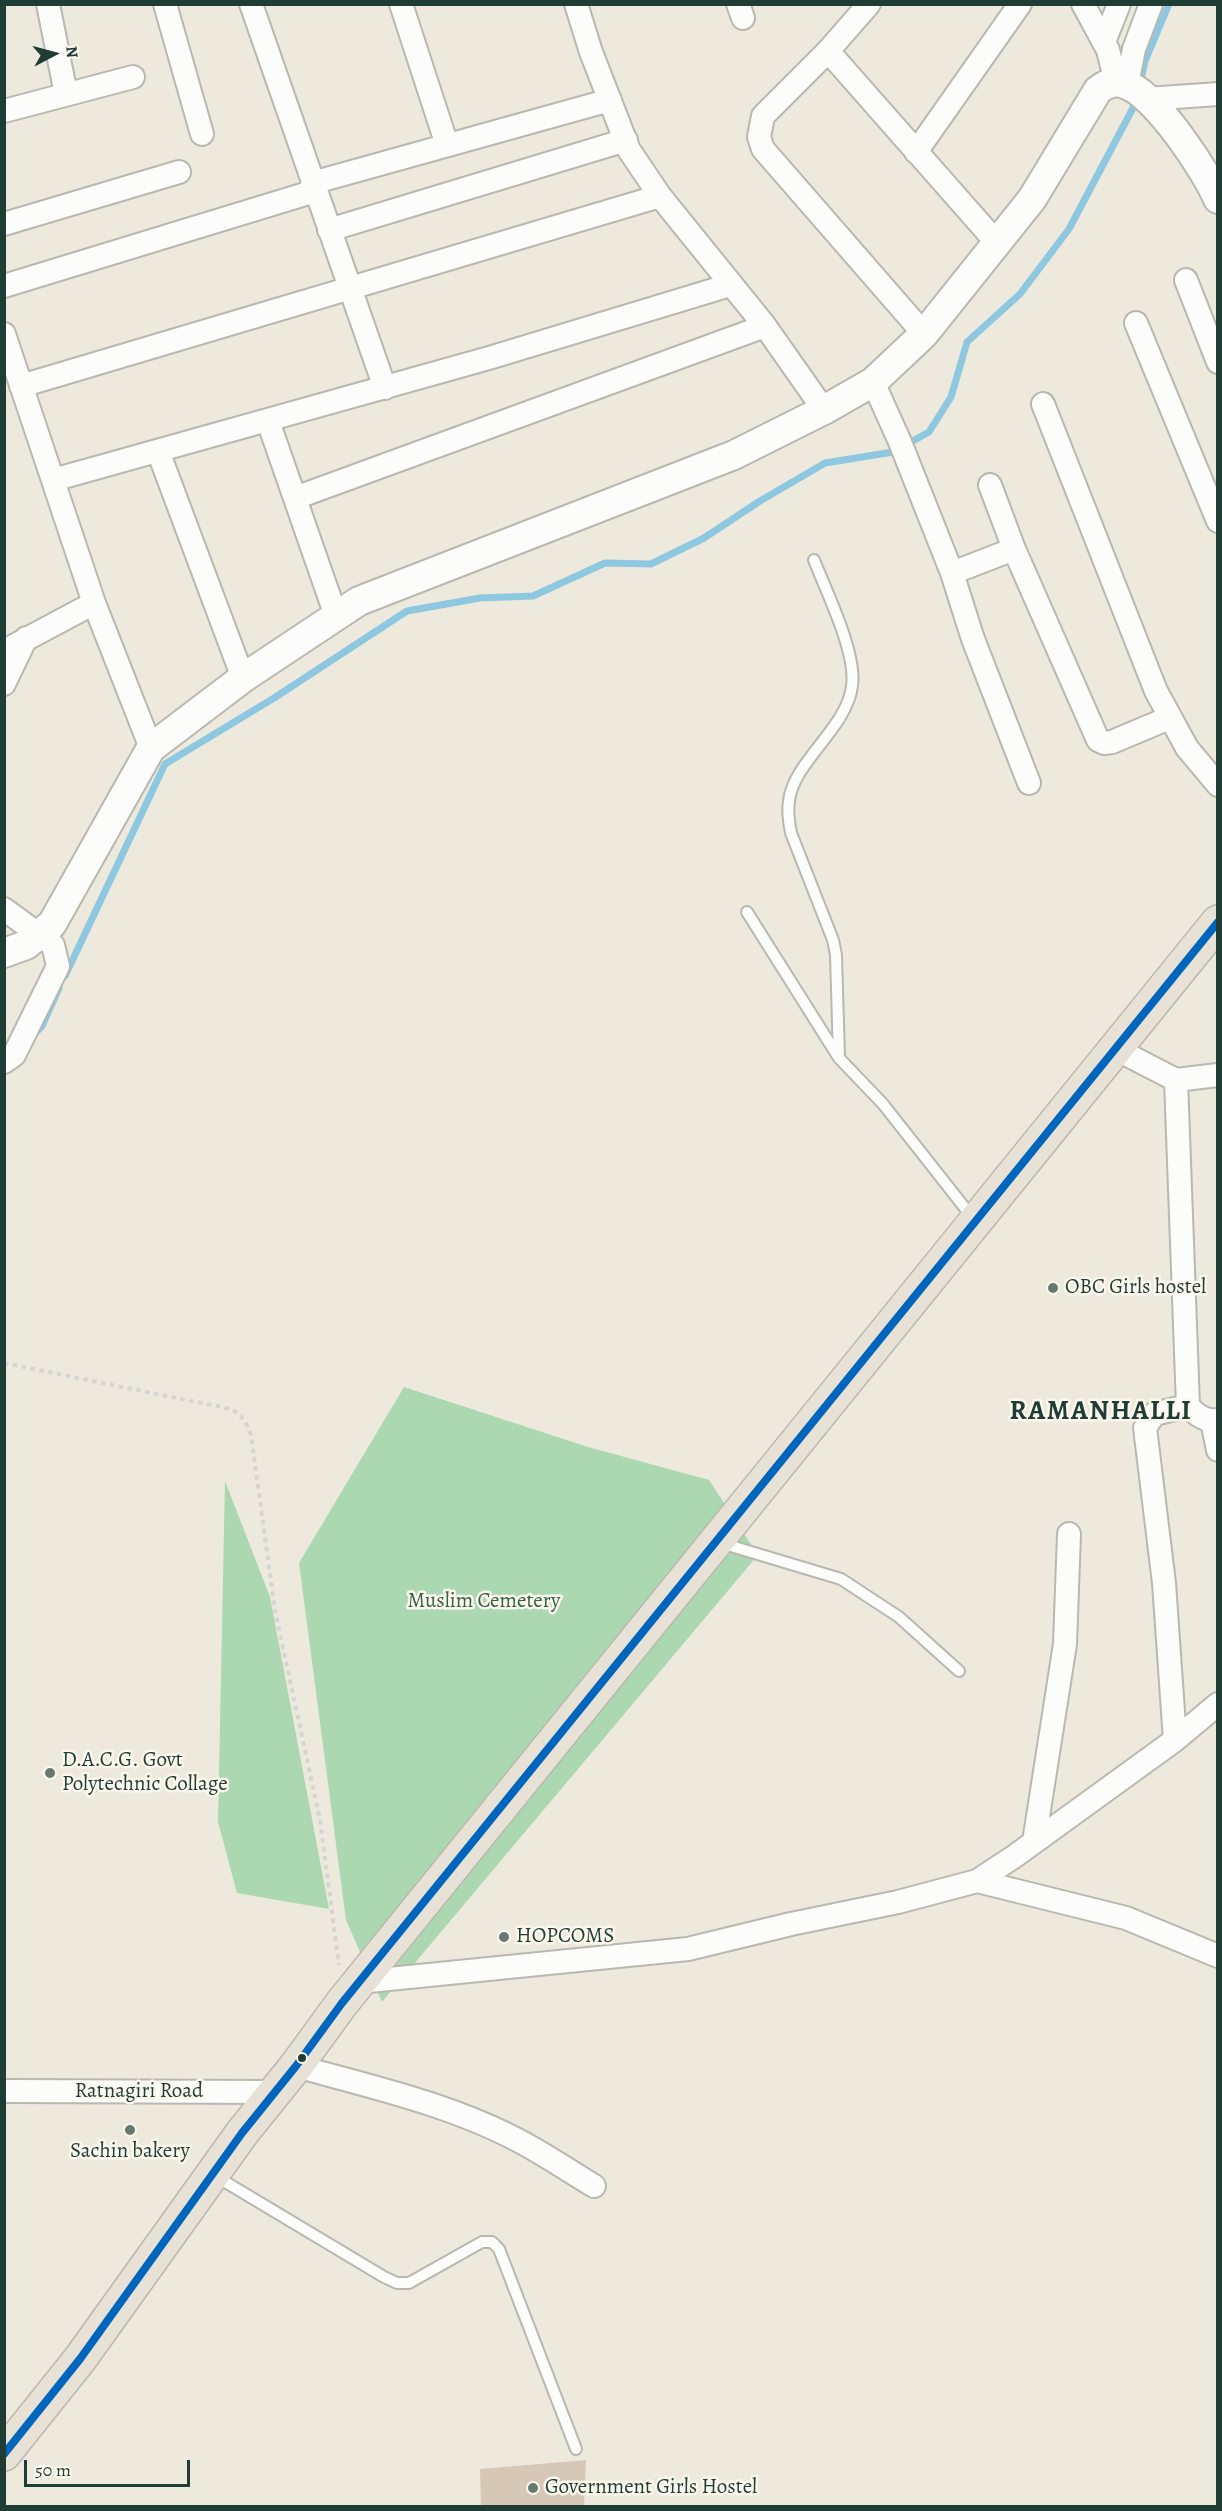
<!DOCTYPE html>
<style>
body{margin:0}
#map{position:relative;width:1222px;height:2511px;overflow:hidden;background:#eee9dd;font-family:Alegreya,serif}
canvas{display:block}
.frame{position:absolute;inset:0;border:6px solid #1f3d34;pointer-events:none}
.north{position:absolute;left:24px;top:24px;width:60px;height:60px;-webkit-text-stroke:4px #fbf7ec;paint-order:stroke;rotate:84deg;font-size:16px;font-weight:700;line-height:24px;text-align:center;color:#1f3d34}
.north::after{content:'';display:block;margin:auto;width:21px;height:27px;background:#1f3d34;clip-path:polygon(50% 0,100% 100%,50% 72%,0 100%)}
.scale{position:absolute;left:24px;top:2460px;width:166px;height:27px;box-sizing:border-box;border:3px solid #1f3d34;border-top:0;padding-left:8px;font-size:18px;line-height:21px;white-space:nowrap;color:#1f3d34;-webkit-text-stroke:4px #fbf7ec;paint-order:stroke}
</style>
<div id="map">
<canvas width="1222" height="2511"></canvas>
<div class="frame"></div>
<div class="north">N</div>
<div class="scale">50 m</div>
</div>
<script>
const g = document.querySelector('canvas').getContext('2d');
g.lineJoin = 'round';
function fill(path, color) {
  g.fillStyle = color;
  g.fill(path, 'evenodd');
}
function stroke(path, color, width, dash) {
  g.strokeStyle = color;
  g.lineWidth = width;
  g.lineCap = dash ? 'butt' : 'round';
  g.setLineDash(dash || []);
  g.stroke(path);
}
function write(font, color, halo, rows, align = 'center') {
  g.font = font + ' Alegreya,serif';
  g.lineWidth = 5;
  g.setLineDash([]);
  g.textBaseline = 'middle';
  g.strokeStyle = halo;
  g.fillStyle = color;
  for (const [text, x, y, turn = 0] of rows) {
    g.save();
    g.translate(x, y);
    g.rotate((+turn || 0) * Math.PI / 180);
    g.textAlign = isNaN(turn) ? turn : align;
    if (halo) g.strokeText(text, 0, 0);
    g.fillText(text, 0, 0);
    g.restore();
  }
}
const green = new Path2D(`
 M404,1387L588,1447L709,1480L758,1555L382,2002L346,1920L299,1563Z
 M225,1481L270,1597L329,1909L237,1893L218,1822Z`);
const stream = new Path2D(`
 M1140,84L1145,61L1169,4
 M65,976L165,764L274,698L407,611L480,598L533,596L605,563L651,564L704,538L760,501L825,463L893,452L929,432L951,397L967,342L1020,294L1069,229L1133,108L1136,97
 M33,1036L42,1026L59,988`);
const building = new Path2D(`
 M586,2460L584,2506H481L480,2469Z`);
const path = new Path2D(`
 M4,1363L231,1409C243,1416 246,1422 251,1435L275,1611L320,1820L339,1965`);
const service = new Path2D(`
 M814,560C826,591 857,653 852,686C847,728 793,762 789,801C787,812 789,823 791,833L833,940L836,955L839,1058
 M747,912L839,1058L883,1104L972,1217
 M721,1543L841,1579L899,1617L959,1671
 M217,2177L384,2277L397,2283H409L482,2242H492L499,2249L576,2449`);
const minor = new Path2D(`
 M48,4L66,94
 M165,4L202,134
 M251,4L385,388
 M401,4L447,145
 M576,4L591,52L629,150L660,196L765,326L824,410
 M738,4L743,18
 M869,4L828,51L763,116L759,137L763,149L924,334
 M1083,4L1108,50L1116,82
 M1104,42L1119,4
 M828,51L997,243
 M1127,84L1134,49L1151,4
 M1147,99L1218,94
 M4,111L133,77
 M916,152L1020,4
 M312,183L610,100
 M4,224L179,172
 M329,230L626,140
 M1186,280L1218,362
 M4,286L315,191
 M1136,323L1218,521
 M4,334L94,603L151,748
 M873,382L900,442L952,573L973,639L1029,783
 M21,386L660,196
 M1043,404L1156,691L1187,748L1218,785
 M268,421L336,616
 M158,451L243,678
 M53,480L489,358L730,285
 M990,485L1014,549L1098,740L1104,743L1112,742L1169,718
 M295,498L765,326
 M952,573L1014,549
 M4,651L94,603
 M4,684L26,638
 M4,909L53,945L58,966L14,1055L4,1062
 M1114,1048L1176,1080L1188,1406C1195,1414 1206,1422 1218,1420
 M1176,1080L1218,1075
 M1212,1421L1218,1450
 M1175,1740L1218,1704
 M1034,1842L1065,1644L1069,1534
 M977,1881L1126,1918L1218,1956
 M359,1982L688,1949L791,1924L898,1902L977,1881L1015,1856L1175,1740L1164,1583L1145,1428L1154,1414L1188,1406
 M296,2066C372,2087 453,2105 523,2143C547,2156 571,2172 594,2186
 M4,2091L274,2092`);
const tertiary = new Path2D(`
 M4,953L26,945L52,924L151,748L243,678L359,601L734,455L824,410L873,382L924,334L1032,199L1098,90C1107,83 1116,80 1127,85C1156,95 1206,171 1218,199`);
const primary = new Path2D(`
 M4,2454L80,2359L242,2133L296,2066L342,2003L1218,922`);
const bus1 = new Path2D(`
 M4,2454L80,2359L242,2133L296,2066L342,2003L1218,922`);
const markers = [
 [1053,1288,6,"#67796f"],
 [50,1773,6,"#67796f"],
 [504,1937,6,"#67796f"],
 [302,2058,5,"#1f3d34"],
 [130,2130,6,"#67796f"],
 [533,2488,6,"#67796f"]
];
const poiNames = [
 ["OBC Girls hostel",1065,1288],
 ["D.A.C.G. Govt",62,1761],
 ["Polytechnic Collage",62,1785],
 ["HOPCOMS",516,1937],
 ["Sachin bakery",130,2152,"center"],
 ["Government Girls Hostel",545,2488]
];
const parkNames = [
 ["Muslim Cemetery",484,1602]
];
const streetNames = [
 ["Ratnagiri Road",139,2092]
];
const districtNames = [
 ["RAMANHALLI",1101,1412]
];
fill(green, '#abd7b1');
stroke(stream, '#8ec7e0', 7);
fill(building, '#d6c7b7');
stroke(service, '#b8b8b0', 14);
stroke(minor, '#b8b8b0', 26);
stroke(tertiary, '#b8b8b0', 32);
stroke(primary, '#b8b8b0', 36);
stroke(path, '#d5d5d3', 4, [4.5, 4.5]);
stroke(service, '#fcfcfa', 10);
stroke(minor, '#fcfcfa', 22);
stroke(tertiary, '#fcfcfa', 28);
stroke(primary, '#e7e2d5', 33);
stroke(bus1, '#0065bd', 8);
for (const [x, y, r, color] of markers) {
  const dot = new Path2D();
  dot.arc(x, y, r, 0, 2 * Math.PI);
  g.fillStyle = color;
  g.fill(dot);
  stroke(dot, '#fbf7ec', 2);
}
write('21px', '#1f3d34', '#fbf7ec', poiNames, 'left');
write('21px', '#34604a', '#fbf7ec', parkNames);
write('21px', '#1f3d34', '#fbf7ec', streetNames);
g.letterSpacing = '1.5px';
write('bold 27px', '#1f3d34', '#fbf7ec', districtNames);
g.letterSpacing = '0px';
</script>
